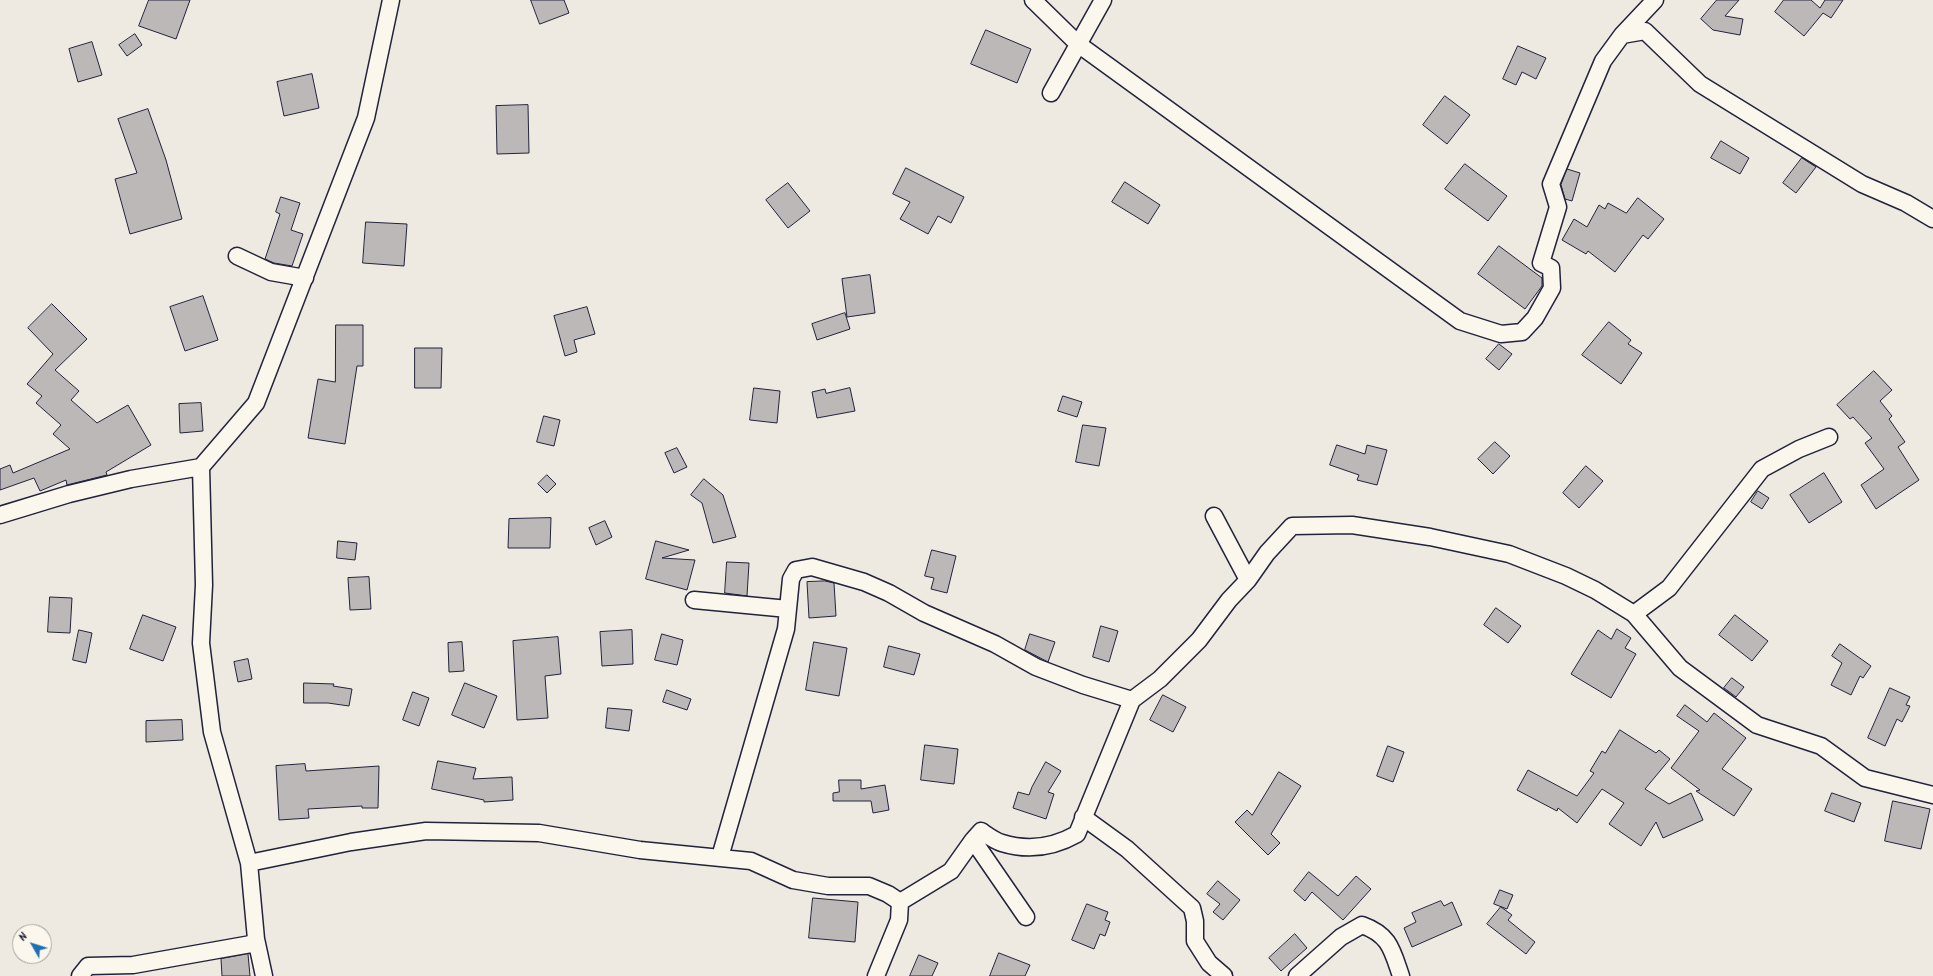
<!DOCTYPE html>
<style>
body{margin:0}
#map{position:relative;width:1933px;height:976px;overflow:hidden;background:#eeeae2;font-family:Kalam,sans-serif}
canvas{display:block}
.north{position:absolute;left:12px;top:924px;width:40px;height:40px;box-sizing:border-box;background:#fbf7ec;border:1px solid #a4a2a5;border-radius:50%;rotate:309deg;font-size:11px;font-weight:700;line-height:16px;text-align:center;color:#22223b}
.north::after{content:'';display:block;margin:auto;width:14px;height:18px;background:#1f6fb2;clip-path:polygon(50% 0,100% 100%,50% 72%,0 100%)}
</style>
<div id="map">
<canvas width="1933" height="976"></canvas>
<div class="north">N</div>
</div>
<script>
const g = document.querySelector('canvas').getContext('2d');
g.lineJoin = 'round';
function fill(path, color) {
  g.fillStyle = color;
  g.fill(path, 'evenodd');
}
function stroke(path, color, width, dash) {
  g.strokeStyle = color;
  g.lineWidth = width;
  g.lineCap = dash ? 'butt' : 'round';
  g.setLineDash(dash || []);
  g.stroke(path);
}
const building = new Path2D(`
 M149,0H190L176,39L139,26Z
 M531,0H564L569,13L540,24Z
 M1717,0H1739L1725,16L1743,19L1740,35L1713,30L1701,19Z
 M1784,0H1811L1820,8L1825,0H1843L1831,18L1823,13L1804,36L1775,12Z
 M986,30L1031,49L1017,83L971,64Z
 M135,34L142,45L127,56L119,45Z
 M92,42L102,75L78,82L69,49Z
 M1518,46L1546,58L1536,79L1522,72L1516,85L1503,79Z
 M312,74L319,108L284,116L277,82Z
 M1445,96L1470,115L1447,144L1423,125Z
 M528,105L529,153L497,154L496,106Z
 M148,109L166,160L182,219L130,234L115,179L137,173L118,119Z
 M1721,141L1749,158L1740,174L1711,158Z
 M1802,158L1816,167L1796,193L1783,183Z
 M1465,164L1507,196L1488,221L1445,189Z
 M906,168L964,197L951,223L938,216L928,234L900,219L910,202L893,194Z
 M1567,169L1580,173L1572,201L1565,199L1561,185Z
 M1125,182L1160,205L1148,224L1112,202Z
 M788,183L810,211L788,228L766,200Z
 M281,197L300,203L291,230L303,234L292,266L274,263L265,259L280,214L276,212Z
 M1638,198L1664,219L1648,239L1643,235L1615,272L1588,251L1586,254L1562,240L1574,219L1587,227L1599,205L1605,209L1608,203L1626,213Z
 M366,222L407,224L404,266L363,263Z
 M1499,246L1542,278V286L1525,309L1478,274Z
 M870,275L875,313L847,317L842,279Z
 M203,296L218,340L185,351L170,307Z
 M52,304L87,339L55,370L79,391L71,400L97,423L128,405L151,445L106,472L107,475L67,485L66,480L40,491L34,478L0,490V469L10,465L13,473L70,449L53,434L61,425L36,403L42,396L27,384L53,354L28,328Z
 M587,307L595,334L574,340L577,352L565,356L554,316Z
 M845,313L850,329L817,340L812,324Z
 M1609,322L1631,340L1628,344L1642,353L1621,384L1582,355Z
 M336,325H363V366H357L345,444L308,438L318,379L335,382Z
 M1499,344L1512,354L1499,370L1486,359Z
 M415,348H442L441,388H415Z
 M1874,371L1892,390L1880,401L1892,416L1889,419L1905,442L1898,447L1919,480L1876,509L1861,485L1884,469L1865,443L1872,438L1853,417L1850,419L1837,405Z
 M754,388L780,391L777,423L750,420Z
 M850,388L855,411L817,418L812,392L825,389L826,393Z
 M1063,396L1082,402L1077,417L1058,411Z
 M201,403L203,431L180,433L179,404Z
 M544,416L560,420L554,446L537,442Z
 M1083,425L1106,428L1099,466L1076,462Z
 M1495,442L1510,456L1493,474L1478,459Z
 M1337,445L1365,454L1367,445L1387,450L1377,485L1357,480L1359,475L1330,465Z
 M677,448L687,467L674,473L665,453Z
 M1586,466L1603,481L1579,508L1563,493Z
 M1824,473L1842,502L1809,523L1790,495Z
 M547,475L556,484L547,493L538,484Z
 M704,479L723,495L736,537L713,543L702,503L691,495Z
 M1758,491L1769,498L1762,509L1751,502Z
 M551,518L550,548H508L509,519Z
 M605,521L612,537L596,545L589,528Z
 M338,541L357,543L355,560L337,558Z
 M656,541L689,550L662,558L695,560L687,590L646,579Z
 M932,550L956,556L947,593L931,589L934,578L925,576Z
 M727,562L749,563L747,596L725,593Z
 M369,577L371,609L350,610L348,578Z
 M825,581L834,583L836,616L809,618L807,582Z
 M50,597L72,598L70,633L48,632Z
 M1496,608L1521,626L1508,643L1484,625Z
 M143,615L176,627L163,661L130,649Z
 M1735,615L1768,641L1752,661L1719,635Z
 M1101,626L1118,631L1109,662L1093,657Z
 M1617,629L1631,638L1625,648L1636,654L1611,698L1571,674L1598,630L1611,639Z
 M79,630L92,633L86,663L73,660Z
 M632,630L633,664L602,666L600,632Z
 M662,634L683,640L677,665L655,660Z
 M1030,634L1055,642L1048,662L1025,650Z
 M558,637L561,674L545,676L548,718L517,720L513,641Z
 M462,642L464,671L449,672L448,643Z
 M814,642L847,648L839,696L806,690Z
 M1840,644L1871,666L1863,678L1860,676L1851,695L1831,685L1842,663L1832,656Z
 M889,646L920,654L914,675L884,667Z
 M248,659L252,679L238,682L234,662Z
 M1732,678L1744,687L1736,697L1724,688Z
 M304,683L334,684L333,686L352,689L349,706L328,703H304Z
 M465,683L497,696L484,728L452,715Z
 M1890,688L1910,697L1906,705L1910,706L1902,722L1897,719L1885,746L1868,738Z
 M667,690L691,699L687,710L663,702Z
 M413,692L429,698L419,726L403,720Z
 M1163,695L1186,707L1173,732L1150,720Z
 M1685,705L1707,722L1714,713L1746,738L1722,769L1752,789L1734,816L1696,791L1700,790L1671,768L1699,731L1677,716Z
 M608,708L632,710L629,731L606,728Z
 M182,720L183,740L146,742V721Z
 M1620,730L1656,753L1659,750L1670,759L1645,789L1669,804L1691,793L1703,820L1663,838L1656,822L1641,846L1609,824L1624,803L1602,789L1577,823L1558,808L1557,811L1517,790L1528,770L1577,796L1594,773L1590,771L1602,751L1605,753Z
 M925,745L958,749L954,784L921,780Z
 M1388,746L1404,752L1393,782L1377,776Z
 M438,761L476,768L473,779L512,777L513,800L484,802V800L432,789Z
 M1046,762L1061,771L1048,792L1054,794L1046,819L1013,808L1018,792L1029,795L1032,787Z
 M305,764L306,771L379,766L378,808H362V806L308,809L309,818L279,820L276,766Z
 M1279,772L1301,786L1271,834L1280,843L1268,855L1235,822L1247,810L1252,815Z
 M839,780H861V789L885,785L889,810L873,813L871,801H833V793L839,792Z
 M1832,793L1861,803L1854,822L1825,811Z
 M1893,801L1930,809L1921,849L1885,841Z
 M1309,872L1338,896L1356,876L1371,889L1343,920L1312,892L1305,901L1294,891Z
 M1218,881L1240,900L1223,920L1213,912L1220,904L1207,894Z
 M1500,890L1513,895L1507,909L1494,904Z
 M813,898L858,902L855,942L809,938Z
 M1441,901L1444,906L1452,902L1462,925L1412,947L1404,928L1416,922L1412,913Z
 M1087,904L1108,912L1105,920L1110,922L1105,936L1100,934L1094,949L1072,940Z
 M1501,907L1512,915L1508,920L1535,942L1526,954L1487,924Z
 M1295,934L1307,948L1281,971L1269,958Z
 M999,953L1030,965L1025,976H990Z
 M248,954L250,976H222L221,959Z
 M919,955L938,963L932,976H910Z`);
const street = new Path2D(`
 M1033,0L1078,44L1460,321L1501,334L1522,332L1535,318L1552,288L1551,268L1541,263L1558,207L1551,184L1603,61L1622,35L1645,31L1700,84L1862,184L1906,203L1933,219
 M1622,35L1655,0
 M1051,93L1103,0
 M237,256L271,272L305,278
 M0,515L69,494L131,479L201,467
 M1214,516L1248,580
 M694,600L788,609
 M1634,614L1669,588L1762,469L1799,449L1829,437
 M1083,817L1127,849L1192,908L1195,921V941L1209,963L1224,976
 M720,857L786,629L791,579L796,570L812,567L864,582L889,593L924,613L995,644L1036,667L1083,685L1132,700
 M249,863L351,842L426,831L539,833L640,850L751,861L793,880L828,886H869L888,894L900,902L899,920L876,976
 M900,902L951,871L973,840
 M1026,917L973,840L981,831C987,835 995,841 1002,843C1028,851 1054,847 1077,834L1132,700L1160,679L1199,640L1229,600L1248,580L1267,553L1292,526L1352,525L1430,537L1509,554L1566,576L1595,590L1634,614L1680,668L1757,725L1821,746L1865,778L1933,795
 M80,976L88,966L133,965L251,944L256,939
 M264,976L256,939L249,863L212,732L201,643L204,585L201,467L256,403L366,118L391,0
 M1297,976L1341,937L1362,925C1390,935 1392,950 1401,976`);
fill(building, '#bcb8b8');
stroke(building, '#22223b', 1);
stroke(street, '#22223b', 19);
stroke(street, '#fbf7ec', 16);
</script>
